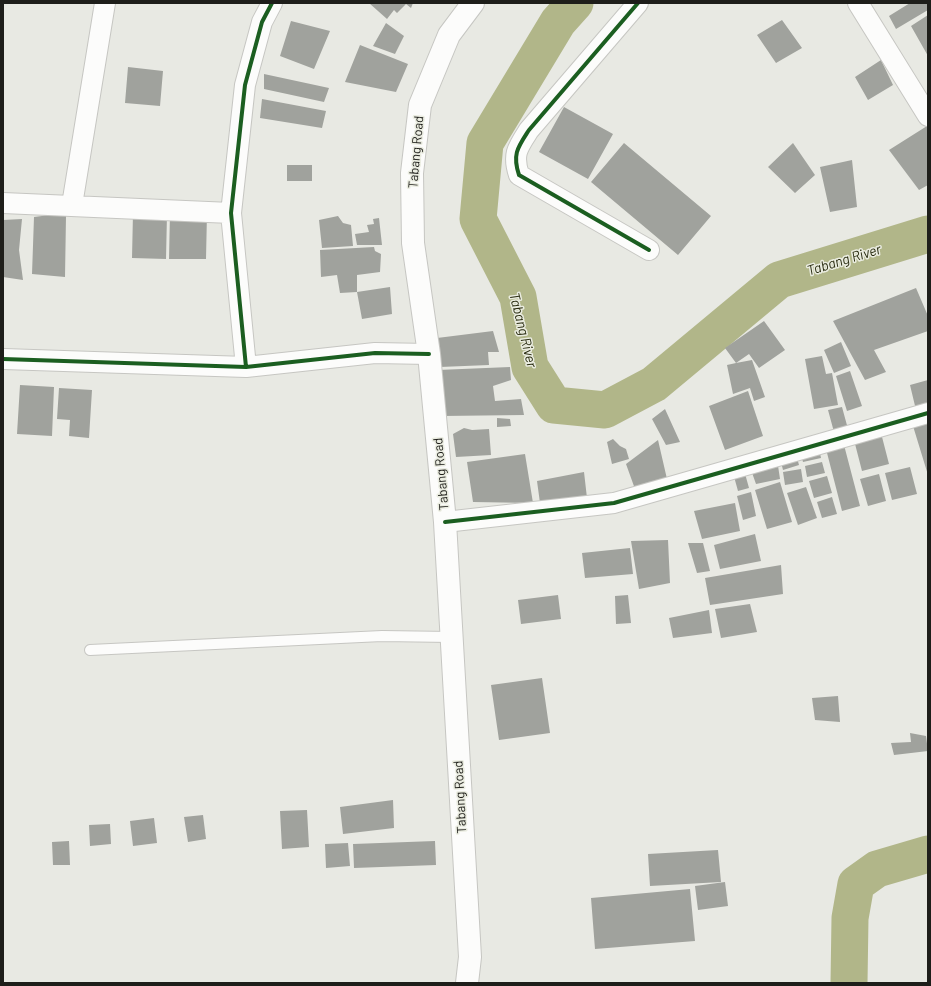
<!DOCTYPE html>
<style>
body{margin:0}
#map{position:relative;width:931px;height:986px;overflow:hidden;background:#e8e9e3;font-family:Barlow,sans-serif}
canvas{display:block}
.frame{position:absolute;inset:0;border:4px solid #1e1e1a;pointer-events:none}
</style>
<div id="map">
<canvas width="931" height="986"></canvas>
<div class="frame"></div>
</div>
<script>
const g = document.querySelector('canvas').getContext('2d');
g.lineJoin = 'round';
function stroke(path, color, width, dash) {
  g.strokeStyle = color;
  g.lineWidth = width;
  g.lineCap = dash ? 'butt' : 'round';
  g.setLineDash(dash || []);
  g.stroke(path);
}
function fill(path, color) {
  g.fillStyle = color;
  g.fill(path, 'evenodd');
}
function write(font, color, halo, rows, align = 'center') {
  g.font = font + ' Barlow,sans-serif';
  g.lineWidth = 3;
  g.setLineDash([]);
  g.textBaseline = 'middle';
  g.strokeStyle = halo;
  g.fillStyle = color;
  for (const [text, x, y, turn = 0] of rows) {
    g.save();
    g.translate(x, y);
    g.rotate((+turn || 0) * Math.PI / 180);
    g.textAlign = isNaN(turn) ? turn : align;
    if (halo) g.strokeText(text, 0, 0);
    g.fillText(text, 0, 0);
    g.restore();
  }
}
const river = new Path2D(`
 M575,3L558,22L485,143L478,219L518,297L530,367L554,405L605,410L654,384L779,280L928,234
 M849,983L850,918L856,884L877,869L928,854`);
const building = new Path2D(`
 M369,3H413L411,8L406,4L397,13L394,10L387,19Z
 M910,3H928V10L896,29L889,16Z
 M928,15V56L911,26Z
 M782,20L802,48L776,63L757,35Z
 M291,21L330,31L314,69L280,56Z
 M386,23L404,36L395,54L373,46Z
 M360,45L408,64L396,92L345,82Z
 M881,60L893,85L868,100L855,77Z
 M128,67L163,71L160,106L125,103Z
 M264,74L329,88L324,102L264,89Z
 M262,99L326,111L322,128L260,118Z
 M564,107L613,134L588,179L539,152Z
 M927,126L928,185L919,190L889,150Z
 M624,143L711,216L678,255L591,182Z
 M793,143L815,175L795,193L768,167Z
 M852,160L857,207L830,212L820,167Z
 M287,165H312V181H287Z
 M133,213L167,214L166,259L132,258Z
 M170,213H207L206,259H169Z
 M50,215L66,216L65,277L32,274L34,217Z
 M338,216L343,223L351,225L353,246L322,248L319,220Z
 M379,218L382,245H357L355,234L369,232L367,225L374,224L373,219Z
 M22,219L19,250L23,280L3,277V220Z
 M374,247L375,251L381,254L380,272L357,275V292L390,287L392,314L362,319L357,292L340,293L337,275L321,277L320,250Z
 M916,288L928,316V331L874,350L886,372L865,380L833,321Z
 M764,321L785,350L759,368L749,354L736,363L752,360L765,397L754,401L750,388L733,394L727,365L736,363L725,348Z
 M493,331L499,352H488L489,365L440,367L437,338Z
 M841,342L851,366L834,373L824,350Z
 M822,356L826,374L832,373L838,405L814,409L805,359Z
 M510,367L511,380L493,386L495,401L521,399L524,415L442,416L438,370Z
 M850,371L862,406L847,411L836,376Z
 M928,380V406L916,410L910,385Z
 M20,385L54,387L52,436L17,434Z
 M59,388L92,390L89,438L69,436L70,420L57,419Z
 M748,391L763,436L725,450L709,406Z
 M842,407L848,429L834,432L828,410Z
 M665,409L680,442L666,445L652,419Z
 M497,418L510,419L511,426L497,427Z
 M928,421V475L913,426Z
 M464,428L472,430L489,429L491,455L456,457L453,434Z
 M881,433L889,464L862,471L854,440Z
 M613,439L620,446L626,449L629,459L612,464L607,442Z
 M658,440L667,479L635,489L626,464Z
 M844,445L860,506L842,511L826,449Z
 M819,448L821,458L803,462L800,452Z
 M525,454L533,503L473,502L467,462Z
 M796,454L799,465L783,470L780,458Z
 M777,459L780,479L756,484L750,467Z
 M822,462L825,473L807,477L805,466Z
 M910,467L917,494L892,500L885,473Z
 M801,469L803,482L785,485L783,472Z
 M744,470L749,488L738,491L733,473Z
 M584,472L587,498L540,503L537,481Z
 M879,474L886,501L868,506L860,479Z
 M827,476L832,493L814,498L809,481Z
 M780,482L792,522L767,529L755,490Z
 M806,487L817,518L798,525L787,493Z
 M751,492L756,516L743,520L737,496Z
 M832,497L837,514L822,518L817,502Z
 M735,503L740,531L702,539L694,511Z
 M755,534L761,561L720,569L714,545Z
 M668,540L670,583L639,589L631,541Z
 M688,543H703L710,571L697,573Z
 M630,548L633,574L585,578L582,553Z
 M781,565L783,594L710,605L705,578Z
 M558,595L561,619L521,624L518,600Z
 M628,595L631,623L616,624L615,596Z
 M750,604L757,632L721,638L715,609Z
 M709,610L712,633L673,638L669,618Z
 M542,678L550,733L499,740L491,685Z
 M838,696L840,722L815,720L812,698Z
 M910,733L926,736L928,751L894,755L891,743L911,742Z
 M393,800L394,828L343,834L340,807Z
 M307,810L309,847L282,849L280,811Z
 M203,815L206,839L188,842L184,817Z
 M154,818L157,843L133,846L130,821Z
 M110,824L111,844L90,846L89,825Z
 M69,841L70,865H53L52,842Z
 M435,841L436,865L354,868L353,844Z
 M348,843L350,866L326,868L325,844Z
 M718,850L721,882L650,886L648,854Z
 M725,882L728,906L698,910L695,886Z
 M690,889L695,941L595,949L591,898Z`);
const service = new Path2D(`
 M90,650L382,636L451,637`);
const minor = new Path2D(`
 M638,3L529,130C518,147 512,154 519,175L649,250
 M858,3L928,116
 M3,203L231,213
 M72,205L105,3
 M3,359L246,367L375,353L429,354
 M246,367L231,213L245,85L262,22L272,3
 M445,522L614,503L928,413`);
const secondary = new Path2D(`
 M467,983L470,957L445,522L429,354L413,243L412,173L420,105L449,35L473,3`);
const cycleway = new Path2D(`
 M638,3L529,130C518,147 512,154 519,175L649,250
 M3,359L246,367L375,353L429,354
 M246,367L231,213L245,85L262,22L272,3
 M445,522L614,503L928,413`);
const streetNames = [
 ["Tabang Road",416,152,-85],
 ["Tabang Road",441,474,-95],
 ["Tabang Road",460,797,-93]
];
const waterNames = [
 ["Tabang River",844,260,-17],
 ["Tabang River",523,330,76]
];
stroke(river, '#b1b689', 37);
fill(building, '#a0a29d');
stroke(service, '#c6c6c2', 12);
stroke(minor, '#c6c6c2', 22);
stroke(secondary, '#c6c6c2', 24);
stroke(service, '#fcfcfb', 10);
stroke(minor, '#fcfcfb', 20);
stroke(secondary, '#fcfcfb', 22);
stroke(cycleway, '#1b5e20', 4);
write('13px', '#1e1e1a', '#eaece0', streetNames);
write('italic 14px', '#292c10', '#eaece0', waterNames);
</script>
